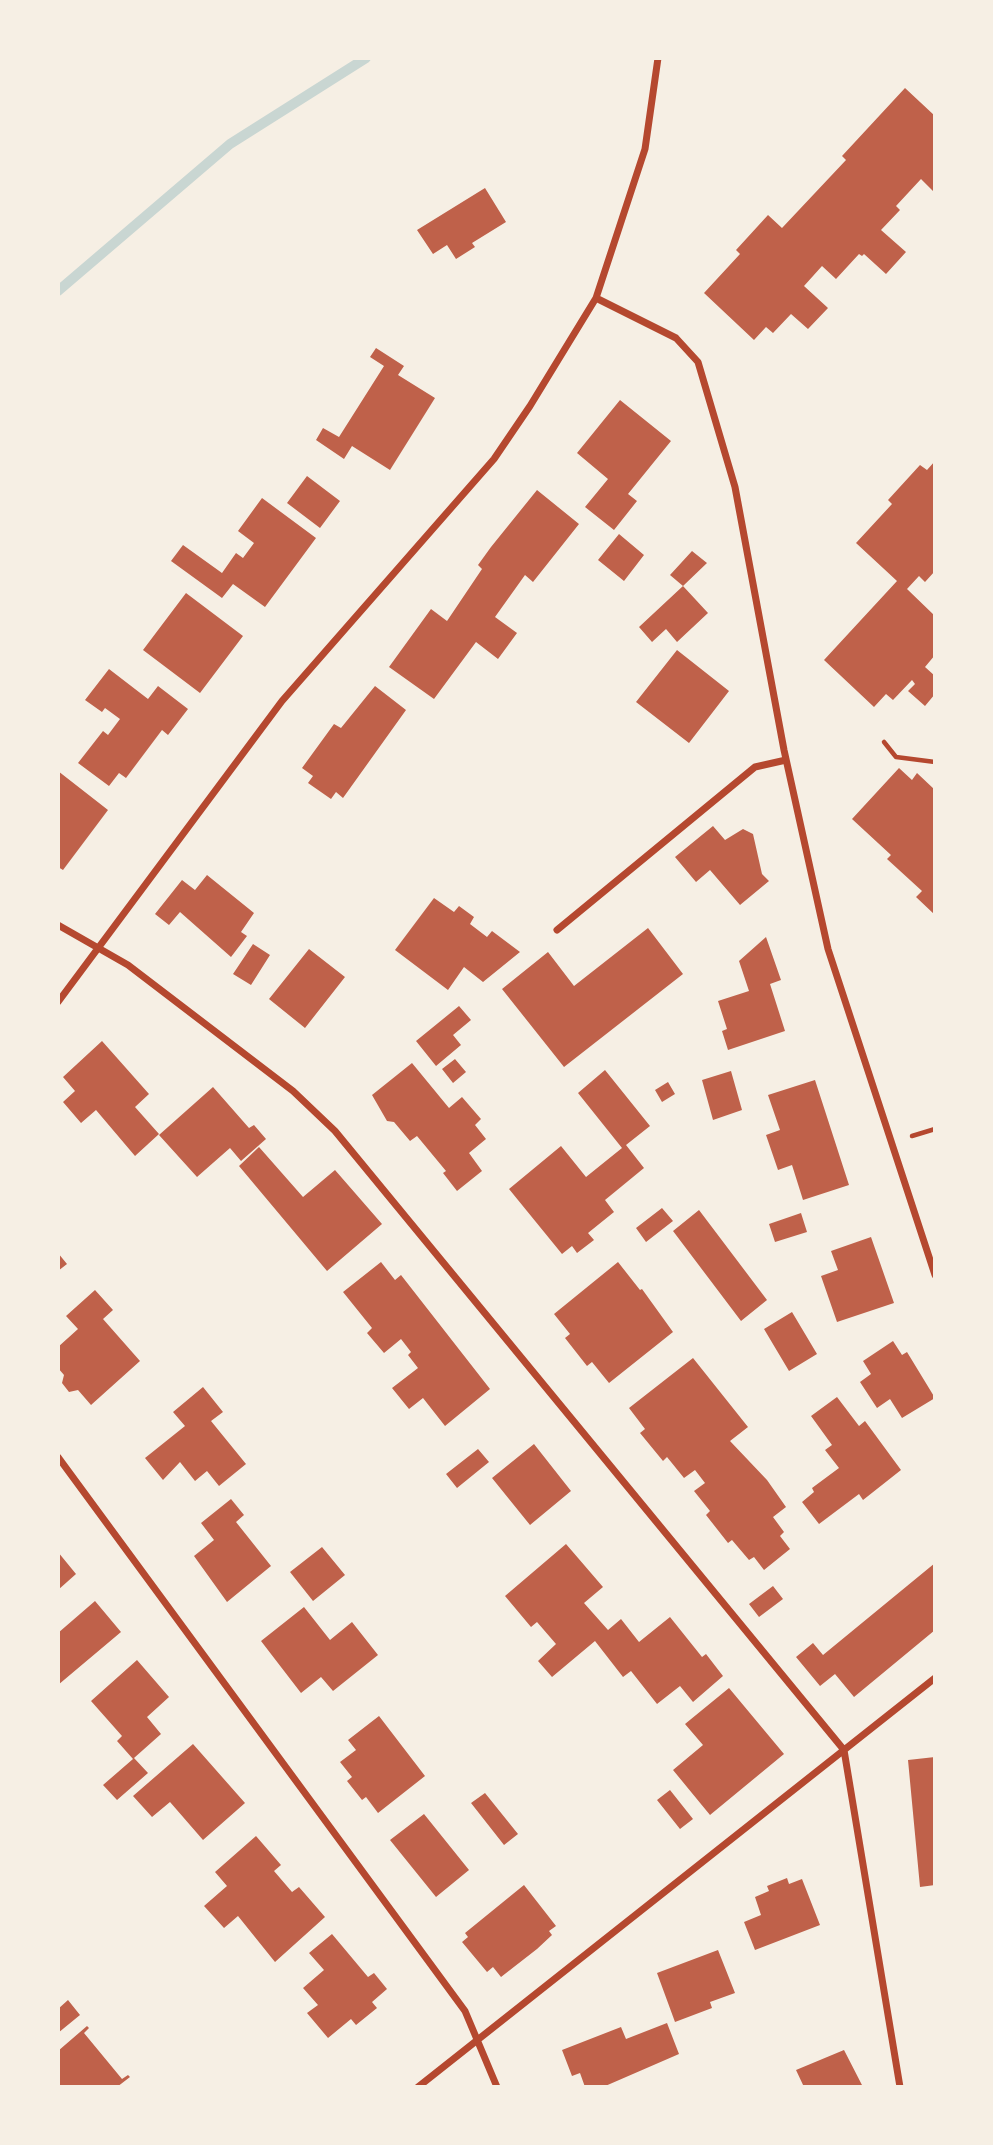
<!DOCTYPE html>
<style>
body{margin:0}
#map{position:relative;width:993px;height:2145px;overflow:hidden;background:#f6efe4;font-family:"PT Serif",serif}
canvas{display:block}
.frame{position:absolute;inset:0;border:60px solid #f6efe4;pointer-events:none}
</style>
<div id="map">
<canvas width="993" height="2145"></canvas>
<div class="frame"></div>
</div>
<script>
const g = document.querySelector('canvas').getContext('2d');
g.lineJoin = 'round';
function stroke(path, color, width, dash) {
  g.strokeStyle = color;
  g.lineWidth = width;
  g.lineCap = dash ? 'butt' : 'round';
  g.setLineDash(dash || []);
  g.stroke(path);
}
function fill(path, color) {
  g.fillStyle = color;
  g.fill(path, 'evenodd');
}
const stream = new Path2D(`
 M58,291L230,144L366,58`);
const building = new Path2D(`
 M905,88L935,116V193L921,179L896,206L900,210L881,230L906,252L886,274L864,254L862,256L859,254L836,279L822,266L804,286L828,308L808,329L791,314L773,333L766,327L754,340L704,293L740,254L736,250L768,215L782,228L846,160L842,156Z
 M485,188L506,222L472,243L475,247L456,259L447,245L433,254L417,230Z
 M376,348L404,366L398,375L435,398L390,470L352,446L344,459L316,440L323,428L339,437L384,366L370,357Z
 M620,400L671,441L628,494L637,501L614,530L585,507L608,479L577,453Z
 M935,461V571L925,582L919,576L907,589L935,616V655L925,667L935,676V694L925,706L908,691L915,684L912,680L893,700L886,694L874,707L824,660L897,581L856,543L892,504L888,500L920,465L927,470Z
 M307,476L340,501L320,528L287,503Z
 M537,490L579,524L533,582L525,575L495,617L517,633L498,659L476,642L434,699L389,667L431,609L447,621L482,569L478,565L491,547Z
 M262,498L316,538L265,607L233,584L222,598L171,561L183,545L222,573L236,553L243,558L254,543L238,531Z
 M619,534L644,555L624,581L598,560Z
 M692,551L707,563L683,586L670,575Z
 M683,586L708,613L677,642L666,629L652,642L639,627Z
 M186,593L243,636L200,693L143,650Z
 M677,650L729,691L689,743L636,702Z
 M109,669L148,699L158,686L188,709L168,735L162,730L126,778L119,773L109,786L78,763L103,731L108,735L120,719L105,708L102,712L85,700Z
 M375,686L406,710L343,798L336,792L331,799L308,783L313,776L302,768L334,724L341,728Z
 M899,768L912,780L917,773L935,790V915L916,897L922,891L887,859L891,855L852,819Z
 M58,771L108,810L63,870L58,867Z
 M713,826L725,840L743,829L753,834L762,874L769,881L740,905L710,870L696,882L675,857Z
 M207,875L254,913L241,932L247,936L231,957L180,912L169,925L155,914L182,880L195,890Z
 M434,898L454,912L459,906L474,917L470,924L487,937L492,931L520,952L483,982L464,967L448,990L395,950Z
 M648,928L683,974L564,1067L502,989L548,952L574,986Z
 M766,937L781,980L770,984L785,1031L728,1050L722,1031L727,1029L718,1001L749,991L739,961Z
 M253,944L270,955L251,985L233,974Z
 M309,949L345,977L305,1028L269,999Z
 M459,1006L471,1020L453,1035L461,1045L436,1066L416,1041Z
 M102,1041L149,1094L135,1107L159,1134L135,1156L96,1110L81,1123L63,1102L75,1091L63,1077Z
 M455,1059L466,1072L453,1083L442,1069Z
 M412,1063L449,1108L462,1097L481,1119L475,1125L486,1139L469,1153L482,1171L457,1191L443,1173L446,1171L417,1136L410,1141L394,1122L387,1121L372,1095Z
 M605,1070L650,1126L626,1145L644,1168L605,1200L614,1212L588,1233L594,1240L577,1253L572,1246L562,1254L509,1189L561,1146L586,1177L622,1148L578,1093Z
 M731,1071L742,1110L713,1120L702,1080Z
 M815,1080L849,1185L803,1200L792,1165L778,1170L766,1135L780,1130L768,1095Z
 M668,1082L675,1094L662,1102L655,1090Z
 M213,1087L249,1128L254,1125L266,1139L241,1161L230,1148L197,1177L159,1135Z
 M259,1147L303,1197L335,1170L382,1224L327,1271L239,1166Z
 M662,1208L673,1221L646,1242L636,1228Z
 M699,1210L767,1300L741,1321L673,1231Z
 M801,1213L807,1232L775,1242L769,1224Z
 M871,1237L894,1303L837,1322L821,1276L838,1270L831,1251Z
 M58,1253L67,1264L58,1271Z
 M381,1262L395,1280L401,1275L490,1389L445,1426L423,1398L409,1409L392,1388L418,1368L408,1355L411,1352L401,1339L384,1353L367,1333L372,1328L343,1292Z
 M618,1262L640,1290L642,1289L673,1332L609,1383L592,1362L587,1366L565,1338L570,1334L554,1314Z
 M95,1290L113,1310L103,1319L140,1361L91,1405L78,1390L69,1392L62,1383L64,1375L58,1368V1347L78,1329L66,1316Z
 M792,1312L817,1354L789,1371L764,1329Z
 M893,1341L902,1355L907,1352L935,1398L902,1418L890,1399L877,1408L860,1382L871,1374L863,1361Z
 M693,1358L748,1427L730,1441L767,1480L786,1507L773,1517L784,1532L780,1536L790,1549L764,1570L754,1557L749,1560L732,1540L728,1543L706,1515L710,1511L694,1491L705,1483L695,1470L684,1478L667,1457L663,1461L640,1433L645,1429L629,1408Z
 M203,1387L223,1412L211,1421L246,1464L219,1486L207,1471L195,1481L180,1462L163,1480L145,1458L185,1426L173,1412Z
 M837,1397L859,1426L865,1421L901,1470L863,1500L859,1494L819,1524L802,1502L814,1492L812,1488L839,1468L825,1450L832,1445L811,1416Z
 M534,1444L571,1491L530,1525L492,1478Z
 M478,1449L489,1462L457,1488L446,1474Z
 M231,1499L244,1515L236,1522L271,1566L227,1602L194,1556L214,1540L201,1523Z
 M566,1544L603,1587L584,1603L608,1630L621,1619L639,1642L670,1617L702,1657L706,1654L723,1676L693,1702L680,1686L657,1704L631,1671L623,1677L595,1641L552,1677L538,1661L556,1644L537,1622L531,1627L505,1596Z
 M322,1547L345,1575L313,1601L290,1572Z
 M58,1552L76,1574L58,1590Z
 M935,1563V1630L854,1697L835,1674L820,1686L796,1657L813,1643L823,1655Z
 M773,1586L783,1599L759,1617L749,1604Z
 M95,1601L121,1632L58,1685V1633Z
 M304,1607L330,1640L352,1622L378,1655L333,1691L321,1677L301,1693L261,1641Z
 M137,1660L169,1697L147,1717L161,1734L134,1758L148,1773L117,1800L103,1785L133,1759L117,1741L122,1736L91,1701Z
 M729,1688L784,1754L710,1815L673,1770L703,1745L685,1724Z
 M379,1716L425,1776L378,1813L366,1797L362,1800L347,1781L352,1777L340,1762L356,1750L348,1740Z
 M193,1744L245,1803L203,1840L170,1802L152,1817L133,1796Z
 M935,1757V1885L920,1887L908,1760Z
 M670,1790L693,1819L680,1829L657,1800Z
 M485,1793L518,1834L504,1845L471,1803Z
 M424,1814L469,1870L436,1897L390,1840Z
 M256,1836L281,1865L274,1871L292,1892L299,1887L325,1917L275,1962L238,1916L224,1928L204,1906L227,1886L215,1872Z
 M787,1878L789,1884L802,1879L820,1925L755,1950L744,1922L761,1915L755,1897L769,1891L767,1886Z
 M524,1885L556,1926L549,1931L552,1935L537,1949L501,1977L493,1967L487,1972L462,1942L468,1937L465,1933Z
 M332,1934L368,1977L374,1973L387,1989L372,2002L377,2008L356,2025L351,2019L328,2038L307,2013L318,2005L303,1988L324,1970L309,1953Z
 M718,1950L735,1993L710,2002L712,2008L675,2022L657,1973Z
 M68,2000L80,2015L58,2033V2009Z
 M667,2023L679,2054L603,2087H585L580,2073L572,2076L562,2050L621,2027L626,2039Z
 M87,2026L89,2028L84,2033L122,2079L128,2075L130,2077L117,2087H58V2051Z
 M844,2050L863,2087H804L796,2070Z`);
const path = new Path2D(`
 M884,742L896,757L935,762
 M912,1136L935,1129`);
const minor = new Path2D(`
 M596,298L676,338L698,362L735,487L784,750L828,949L935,1275
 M58,925L128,965L293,1091L335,1131L844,1750L900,2087
 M557,930L755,767L786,760
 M58,1002L282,701L494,459L530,406L596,298L645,149L658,58
 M58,1457L465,2011L497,2087
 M418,2087L935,1678`);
stroke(stream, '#c9d6d2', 10);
fill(building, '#bf614a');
stroke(path, '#b5482f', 4.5);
stroke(minor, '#b5482f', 7);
</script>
